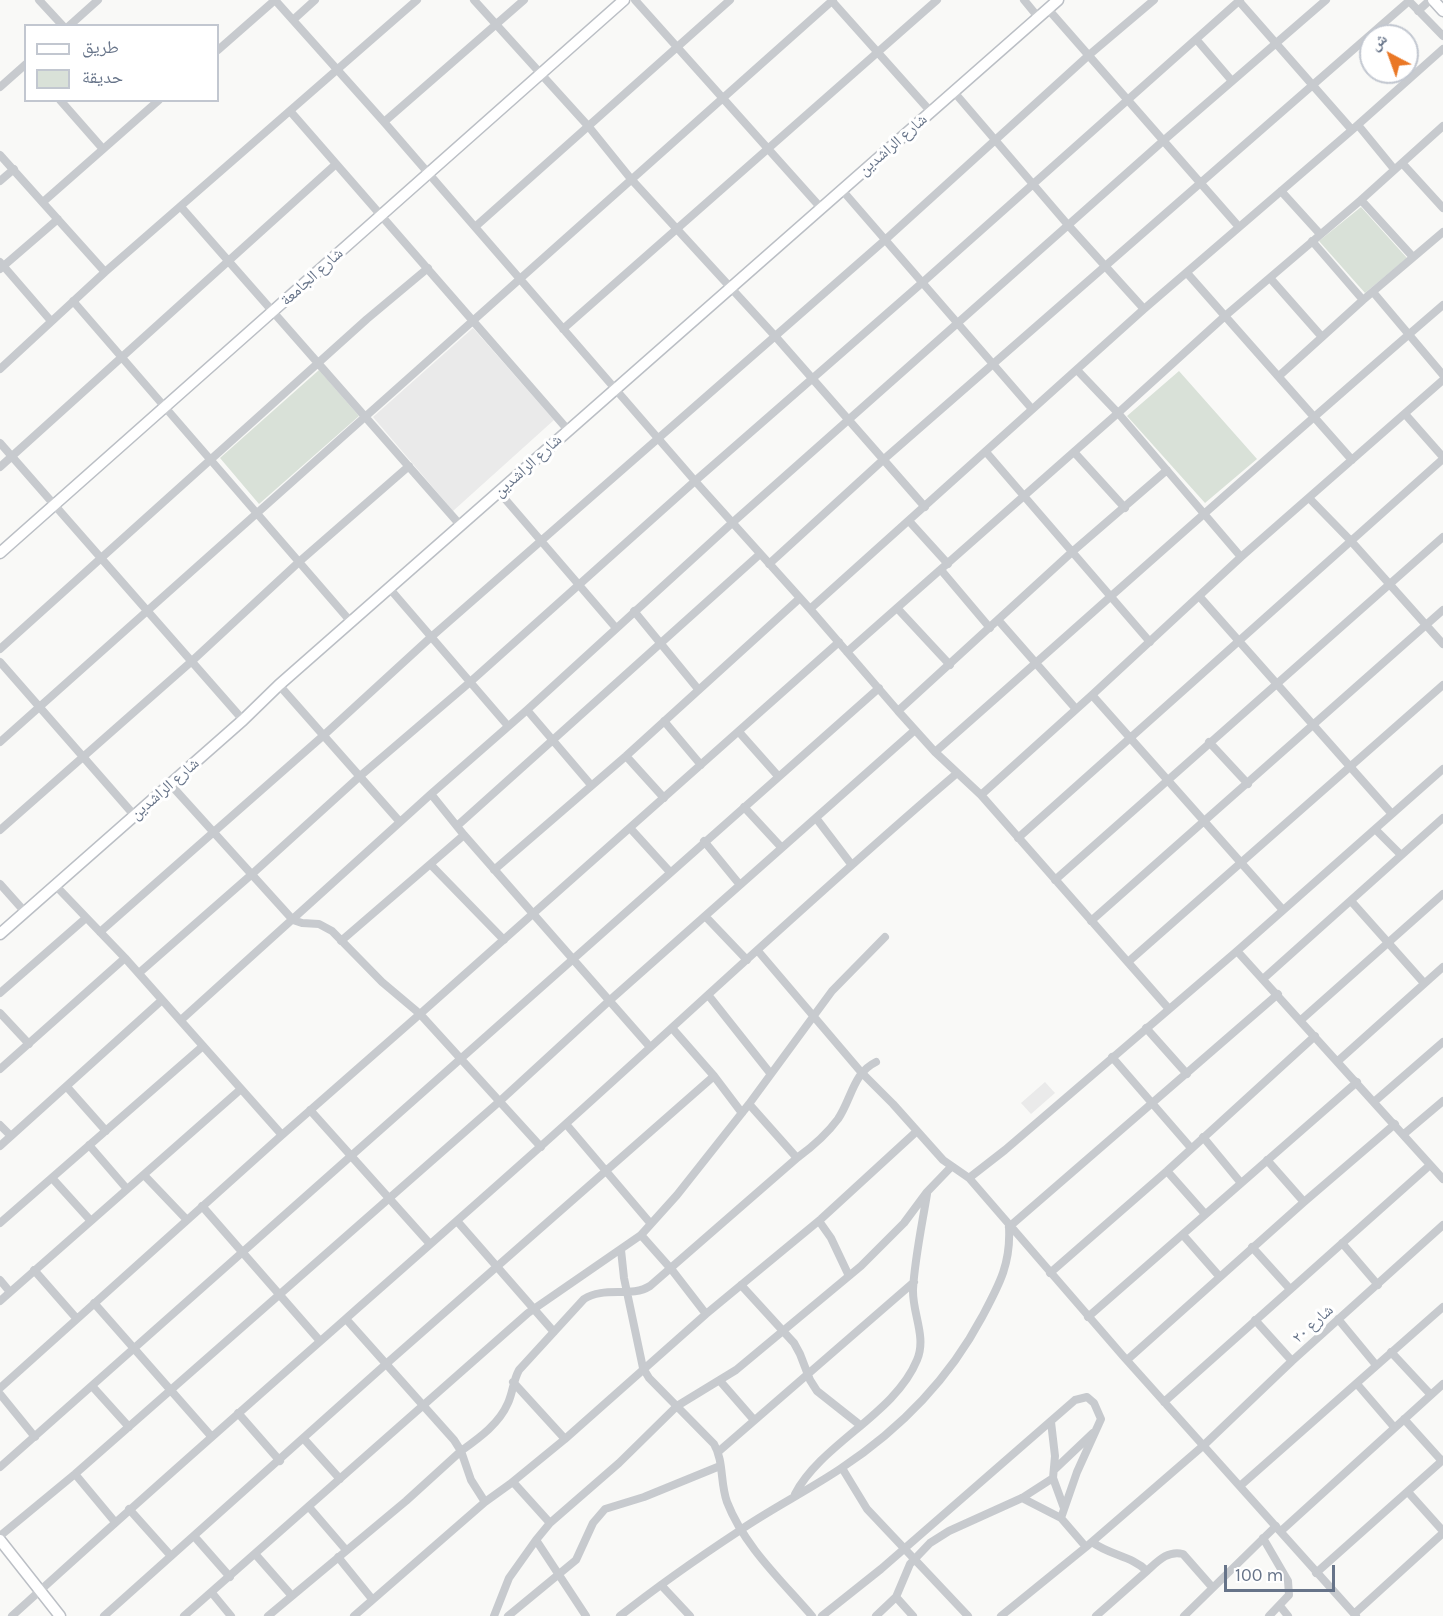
<!DOCTYPE html>
<meta charset="utf-8">
<style>
body{margin:0}
#map{position:relative;width:1443px;height:1616px;overflow:hidden;background:#f9f9f7;font-family:Karla,"Noto Naskh Arabic",sans-serif}
canvas{display:block}
.legend{position:absolute;left:24px;top:24px;width:195px;height:78px;box-sizing:border-box;background:#fff;border:2px solid #c2c7d0;margin:0;padding:8px 10px;list-style:none;font-size:18px;color:#677489}
.legend li{display:flex;align-items:center;gap:12px;height:30px}
.legend b{width:30px;border:2px solid #c2c7d0}
.north{position:absolute;left:1359px;top:24px;width:60px;height:60px;box-sizing:border-box;background:#fff;border:2px solid #c2c7d0;border-radius:50%;rotate:319deg;font-size:16px;font-weight:700;line-height:24px;text-align:center;color:#677489}
.north::after{content:'';display:block;margin:auto;width:21px;height:27px;background:#ea7826;clip-path:polygon(50% 0,100% 100%,50% 72%,0 100%)}
.scale{position:absolute;left:1224px;top:1565px;width:111px;height:27px;box-sizing:border-box;border:3px solid #677489;border-top:0;padding-left:8px;font-size:18px;line-height:21px;white-space:nowrap;color:#677489;-webkit-text-stroke:4px #fff;paint-order:stroke}
</style>
<div id="map">
<canvas width="1443" height="1616"></canvas>
<ul class="legend">
<li><b style="height:8px;background:#fff"></b>طريق</li>
<li><b style="height:16px;background:#d9e1d8"></b>حديقة</li>
</ul>
<div class="north">ش</div>
<div class="scale">100 m</div>
</div>
<script>
const g = document.querySelector('canvas').getContext('2d');
g.lineJoin = 'round';
function fill(path, color) {
  g.fillStyle = color;
  g.fill(path, 'evenodd');
}
function stroke(path, color, width, dash) {
  g.strokeStyle = color;
  g.lineWidth = width;
  g.lineCap = dash ? 'butt' : 'round';
  g.setLineDash(dash || []);
  g.stroke(path);
}
function write(font, color, halo, rows, align = 'center') {
  g.font = font + ' Karla,"Noto Naskh Arabic",sans-serif';
  g.lineWidth = 6;
  g.setLineDash([]);
  g.textBaseline = 'middle';
  g.strokeStyle = halo;
  g.fillStyle = color;
  for (const [text, x, y, turn = 0] of rows) {
    g.save();
    g.translate(x, y);
    g.rotate((+turn || 0) * Math.PI / 180);
    g.textAlign = isNaN(turn) ? turn : align;
    if (halo) g.strokeText(text, 0, 0);
    g.fillText(text, 0, 0);
    g.restore();
  }
}
const built = new Path2D(`
 M473,328L554,420L453,511L373,417Z
 M1045,1082L1055,1093L1031,1114L1021,1103Z`);
const green = new Path2D(`
 M1361,207L1407,258L1365,293L1319,241Z
 M319,370L359,416L259,504L220,458Z
 M1179,371L1257,459L1205,503L1127,416Z`);
const street = new Path2D(`
 M39,0L63,26
 M275,0L384,122L695,481L810,609L898,711L935,752L981,795L1169,1009
 M474,0L589,127L631,179L775,336L925,507
 M635,0L821,208
 M831,0L931,112
 M1024,0L1038,17
 M1238,0L1352,130
 M1408,0L1443,36
 M1048,9L1239,227
 M1418,11L1430,0
 M293,20L315,0
 M69,26L98,0
 M1196,39L1232,81
 M218,50L275,0
 M0,87L26,64
 M954,92L1068,225L1144,309
 M60,100L103,149
 M290,111L568,430
 M384,122L524,0
 M1358,125L1394,169
 M0,155L105,272
 M1402,163L1443,208
 M0,181L14,169
 M842,190L1032,409
 M1281,191L1320,234
 M1361,200L1413,257
 M43,202L159,100
 M181,207L461,526
 M475,227L730,0
 M1312,241L1363,300
 M0,262L51,321
 M0,269L58,219
 M1187,273L1352,460
 M1270,278L1322,337
 M1373,292L1443,375
 M73,301L351,622
 M563,329L937,0
 M0,369L105,272L417,0
 M1077,370L1118,413L1241,557
 M1279,376L1363,300L1443,232
 M1405,414L1443,457
 M0,443L243,720
 M986,452L1150,642
 M1074,452L1125,508
 M0,467L336,164
 M499,492L616,628
 M1309,498L1351,541L1443,644
 M909,521L948,564
 M769,564L883,460L1409,1
 M941,570L990,628
 M390,589L508,726
 M1199,596L1392,814
 M897,608L950,665
 M810,609L1144,309L1352,130L1443,49
 M634,611L698,689
 M999,621L1076,709
 M0,649L367,319L428,268
 M847,652L1118,413L1225,316L1361,200L1443,126
 M0,662L134,815
 M279,685L400,822
 M1092,695L1283,910
 M527,710L591,785
 M898,711L1072,552L1167,470
 M664,721L701,765
 M739,732L778,776
 M0,742L833,0
 M1209,742L1248,784
 M935,752C1104,603 1272,452 1443,305
 M626,756L664,798
 M170,784L293,920L302,923L319,924L332,931L382,982L420,1014L541,1147
 M431,794L464,835L650,1047
 M981,795L1092,695L1241,557L1443,380
 M744,807L781,847
 M816,818L851,864
 M457,826L760,554
 M630,828L670,872
 M1375,829L1401,855
 M0,830L192,661L300,561L409,466
 M1018,838L1443,459
 M704,841L740,885
 M431,865L504,940
 M494,870L626,756L800,598
 M1055,880L1443,537
 M0,884L25,912
 M55,885L125,958L282,1135
 M1351,901L1424,983
 M705,916L747,960
 M1091,921L1443,610
 M100,932L324,735L430,638L885,240L1089,55L1154,0
 M341,941L464,835
 M758,951L861,1072L893,1104L943,1160L969,1178L1123,1356L1356,1616
 M1237,951L1443,1179
 M1128,962L1443,685
 M139,973L251,875L359,777L469,683L695,481L923,282L1240,0
 M1263,979L1443,818
 M0,993L86,918
 M709,996L770,1073
 M0,1013L29,1044
 M181,1020L431,794L527,710L732,523L1163,141L1326,0
 M1301,1020L1443,894
 M672,1028L714,1076L742,1113
 M1146,1028L1187,1074
 M1112,1057L1191,1148
 M1338,1061L1443,967
 M0,1069L125,958
 M67,1087L106,1131
 M1375,1101L1443,1042
 M749,1104L797,1158C812,1147 827,1134 838,1119C852,1098 853,1073 876,1062
 M310,1110L430,1244
 M566,1124L651,1224
 M0,1125L11,1136
 M1404,1134L1443,1101
 M1203,1137L1241,1183
 M89,1145L127,1189
 M0,1146L162,1000
 M1267,1160L1304,1202
 M1167,1171L1205,1214
 M144,1175L187,1220
 M52,1178L91,1221
 M969,1178L1005,1150L1237,951L1443,769
 M202,1206L320,1341
 M457,1221L554,1332
 M819,1221L831,1238L849,1276
 M0,1223L203,1046
 M1009,1227L1278,994
 M641,1235L672,1270L706,1314L821,1219L917,1131
 M1183,1235L1219,1276
 M1342,1243L1378,1285
 M1252,1247L1290,1289
 M621,1250L624,1278L643,1368L649,1378L714,1444C724,1461 720,1483 727,1502C744,1546 781,1580 812,1616
 M34,1270L77,1319
 M1050,1273L1167,1171L1315,1036
 M0,1280L10,1292
 M741,1285L794,1343L800,1354L810,1380L817,1391L860,1425
 M0,1301L241,1089
 M94,1303L211,1436
 M1088,1317L1357,1082
 M1338,1319L1376,1365
 M1255,1320L1292,1361
 M1391,1352L1431,1395
 M1127,1360L1304,1202L1395,1124
 M720,1381L754,1420
 M513,1382L565,1439
 M1357,1384L1394,1427
 M92,1386L129,1427
 M0,1388L282,1135L420,1014L839,642
 M0,1394L35,1437
 M1164,1402L1430,1165
 M238,1413L280,1461
 M1404,1419L1442,1461
 M1051,1422L1055,1456L1053,1478L1064,1508
 M304,1439L340,1479
 M718,1452L914,1282
 M0,1467L879,688
 M842,1468L867,1509L968,1616
 M1054,1470L1093,1433
 M75,1474L115,1522
 M513,1482L550,1523
 M1240,1486L1443,1307
 M1408,1492L1443,1531
 M795,1494C822,1443 895,1414 917,1360C927,1337 912,1313 913,1289C915,1257 922,1225 927,1194
 M1022,1498L1061,1518L1086,1547
 M485,1502L510,1484L565,1439L706,1314
 M309,1507L346,1550
 M129,1509L171,1556
 M1281,1531L1443,1384
 M0,1536L75,1474L500,1101L609,1001L915,730
 M194,1536L230,1577
 M1263,1538L1288,1581L1289,1595L1269,1616
 M1092,1542C1109,1555 1132,1556 1147,1571C1158,1561 1168,1550 1183,1554L1212,1587
 M256,1555L292,1596
 M338,1557L372,1599
 M1316,1573L1443,1460
 M661,1585L690,1616
 M212,1593L231,1616
 M896,1597L913,1616
 M1280,1606L1288,1616
 M1354,1614L1443,1533
 M12,1616C186,1457 364,1304 540,1147C679,1023 814,895 956,774
 M104,1616L386,1364L714,1076
 M184,1616L528,1313L641,1235L677,1195L749,1104L832,991L885,937
 M268,1616L406,1501L461,1451L454,1440L346,1319
 M354,1616L485,1502L471,1480L461,1451C479,1438 499,1424 508,1403C513,1392 513,1381 519,1370L584,1299C604,1286 631,1298 650,1286L797,1158
 M494,1616L509,1578L536,1540
 M508,1616L576,1560L593,1523L605,1509L644,1497L720,1466
 M586,1616L536,1540L550,1523L619,1463L677,1406L736,1370L861,1266L904,1223L927,1192L951,1167
 M620,1616C658,1586 698,1558 739,1531C771,1509 807,1491 840,1469C899,1430 949,1379 982,1317C999,1285 1011,1264 1009,1227
 M822,1616L881,1569L1075,1400L1087,1397L1094,1403L1101,1419L1077,1472L1061,1518
 M876,1616L896,1597L910,1564L930,1543L949,1531L1022,1498L1053,1478
 M1001,1616L1086,1547L1204,1445L1292,1361L1443,1225
 M1096,1616L1147,1571
 M1184,1616L1276,1526`);
const secondary = new Path2D(`
 M1433,0L1443,11
 M0,553L624,0
 M0,934L243,720L279,685L1058,0
 M0,1540L60,1616`);
const streetNames = [
 ["شارع الراشدين",893,145,-41],
 ["شارع الجامعة",312,277,-42],
 ["شارع الراشدين",528,466,-42],
 ["شارع الراشدين",165,789,-41],
 ["شارع ٢٠",1313,1324,-42]
];
fill(built, '#eaeaea');
fill(green, '#d9e1d8');
stroke(secondary, '#bbbfc5', 13);
stroke(street, '#c7cace', 8);
stroke(secondary, '#fff', 10);
write('16px', '#677489', '#fff', streetNames);
</script>
